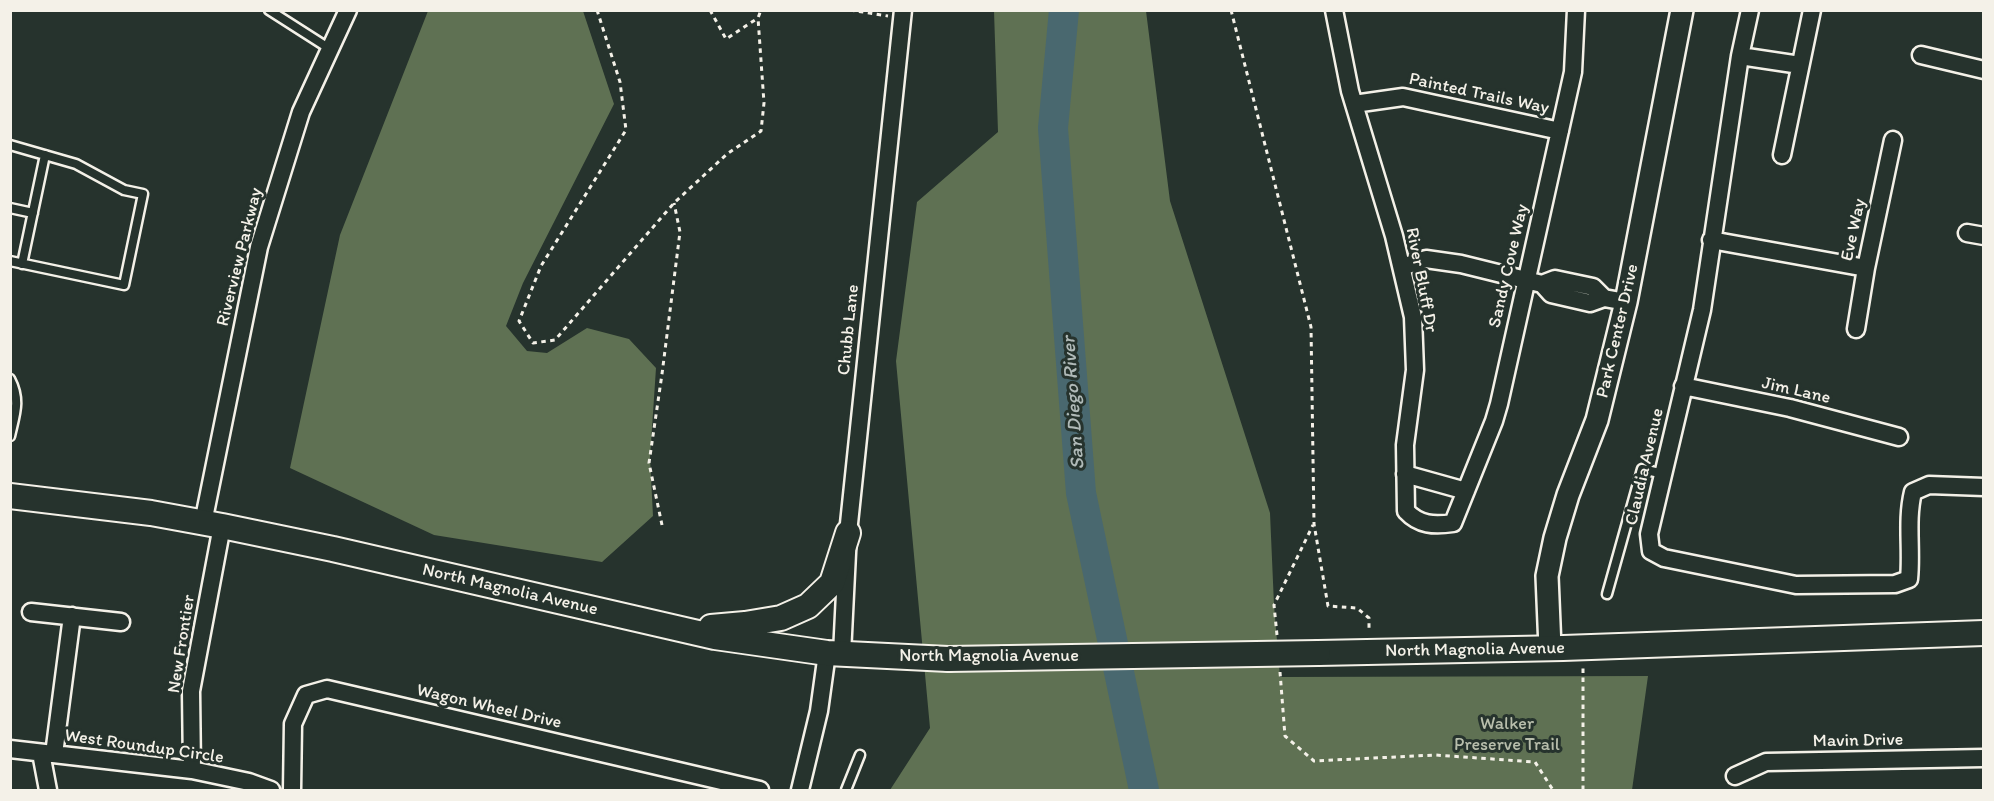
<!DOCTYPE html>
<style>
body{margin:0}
#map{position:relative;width:1994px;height:801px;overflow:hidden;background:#26332d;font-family:Itim,sans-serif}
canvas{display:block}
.frame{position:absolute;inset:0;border:12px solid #f4f1e8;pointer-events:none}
</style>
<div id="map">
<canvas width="1994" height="801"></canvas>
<div class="frame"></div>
</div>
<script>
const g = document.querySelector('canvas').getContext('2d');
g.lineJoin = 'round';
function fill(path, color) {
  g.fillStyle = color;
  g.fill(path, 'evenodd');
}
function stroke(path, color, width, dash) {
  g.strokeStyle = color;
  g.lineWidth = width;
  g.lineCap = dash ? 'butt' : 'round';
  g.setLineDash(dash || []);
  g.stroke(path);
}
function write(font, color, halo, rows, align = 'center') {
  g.font = font + ' Itim,sans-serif';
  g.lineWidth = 6;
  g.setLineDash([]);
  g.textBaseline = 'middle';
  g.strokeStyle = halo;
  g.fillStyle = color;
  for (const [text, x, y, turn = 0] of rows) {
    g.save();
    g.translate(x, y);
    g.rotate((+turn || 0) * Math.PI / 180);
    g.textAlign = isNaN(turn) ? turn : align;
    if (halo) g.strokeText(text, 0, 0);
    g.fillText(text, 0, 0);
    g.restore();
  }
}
const green = new Path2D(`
 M428,11H583L614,104L523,283L506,326L527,351L547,353L587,328L629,339L656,368L650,458L653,516L602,562L434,535L290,468L340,235Z
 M994,11H1146L1170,201L1270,513L1274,605L1280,677L1648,676L1632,790H890L930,728L896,361L917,202L998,132Z`);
const river = new Path2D(`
 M1064,10L1053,128L1081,493L1144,790`);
const path = new Path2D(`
 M597,10L620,82L626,130L541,266L519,321L533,343L555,340L674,203L727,154L761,131L764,103L758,18L761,10
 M710,10L726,39L758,18
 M850,10L888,16
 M1231,10L1311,327L1314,524L1328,606L1357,608L1369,618V632
 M662,525L649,463L662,374L680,232L674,203
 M1277,635L1274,605L1313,525
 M1280,672L1285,736L1314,761L1435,755L1535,762L1553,790
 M1583,790V666`);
const service = new Path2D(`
 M269,10L330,49
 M10,145L76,164L124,190L143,194L124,285L10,261
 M10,208L33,213
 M22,264L45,155
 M10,379C21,400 15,414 10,436
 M1607,594L1642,469L1664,474
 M846,790L860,755`);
const minor = new Path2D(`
 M1334,10L1350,91L1394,236L1413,317L1415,370L1405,445L1406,511C1419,525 1434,526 1453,523L1494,421L1499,404L1573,72L1576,10
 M1750,10L1740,56L1702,310L1649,534L1651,551L1664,558L1796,585L1895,584L1909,579C1912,550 1906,521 1913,492L1929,485L1984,487
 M1921,55L1984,70
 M1740,56L1800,65
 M1354,104L1403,97L1560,131
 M1782,155L1812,10
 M1967,233L1984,236
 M1711,240L1866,268
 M1402,267L1426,259L1461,264L1542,284
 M1542,284L1551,294L1590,303L1604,298L1626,302
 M1542,284L1555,279L1593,287L1604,298
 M1856,329L1866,268L1893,140
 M1683,386L1790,408L1899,437
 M1405,474L1466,491
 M203,523L259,247L301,112L348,10
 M31,612L121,622
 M842,654L848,533L903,10
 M10,749L192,770L249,782L271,790
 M41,753L48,790
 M54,754L72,616
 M192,770L191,691L222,526
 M1735,776L1766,762L1984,758
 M292,790L293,724L306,695L327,689L760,790
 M800,790L819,711L827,653`);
const tertiary = new Path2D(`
 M1550,648L1547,576L1555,538L1568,495L1597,420L1626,302L1682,10`);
const secondary = new Path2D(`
 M10,496L151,513L222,526L333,549L715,637L827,653L948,659
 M711,627L745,624L781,618L808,606L832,583L848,533
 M1318,653L1563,648L1984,633`);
const secondaryBridge = new Path2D(`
 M948,659L1318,653`);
const streetNames = [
 ["Painted Trails Way",1479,94,12],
 ["Eve Way",1854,230,-78],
 ["Riverview Parkway",240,257,-76],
 ["Sandy Cove Way",1509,266,-77],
 ["River Bluff Dr",1421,280,79],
 ["Chubb Lane",849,330,-84],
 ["Park Center Drive",1618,331,-77],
 ["Jim Lane",1796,391,13],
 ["Claudia Avenue",1645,467,-77],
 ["North Magnolia Avenue",510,590,13],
 ["New Frontier",182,644,-81],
 ["North Magnolia Avenue",1475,650,-1],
 ["North Magnolia Avenue",989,656],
 ["Wagon Wheel Drive",489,707,13],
 ["Mavin Drive",1858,741,-1],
 ["West Roundup Circle",144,747,8]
];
const parkNames = [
 ["Walker",1507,724],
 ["Preserve Trail",1507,745]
];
const waterNames = [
 ["San Diego River",1074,403,-94]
];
fill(green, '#5f7153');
stroke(river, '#49686f', 30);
stroke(service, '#f4f1e8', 13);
stroke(minor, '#f4f1e8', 21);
stroke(tertiary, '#f4f1e8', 26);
stroke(secondary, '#f4f1e8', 28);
stroke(path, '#f4f1e8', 3, [4.5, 4.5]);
stroke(service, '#26332d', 8);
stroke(minor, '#26332d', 16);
stroke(tertiary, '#26332d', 21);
stroke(secondary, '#26332d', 24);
stroke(secondaryBridge, '#f4f1e8', 28, []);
stroke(secondaryBridge, '#26332d', 24);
write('18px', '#f4f1e8', '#26332d', streetNames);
write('18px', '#b8beac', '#26332d', parkNames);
write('italic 20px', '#b0bab8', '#26332d', waterNames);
</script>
